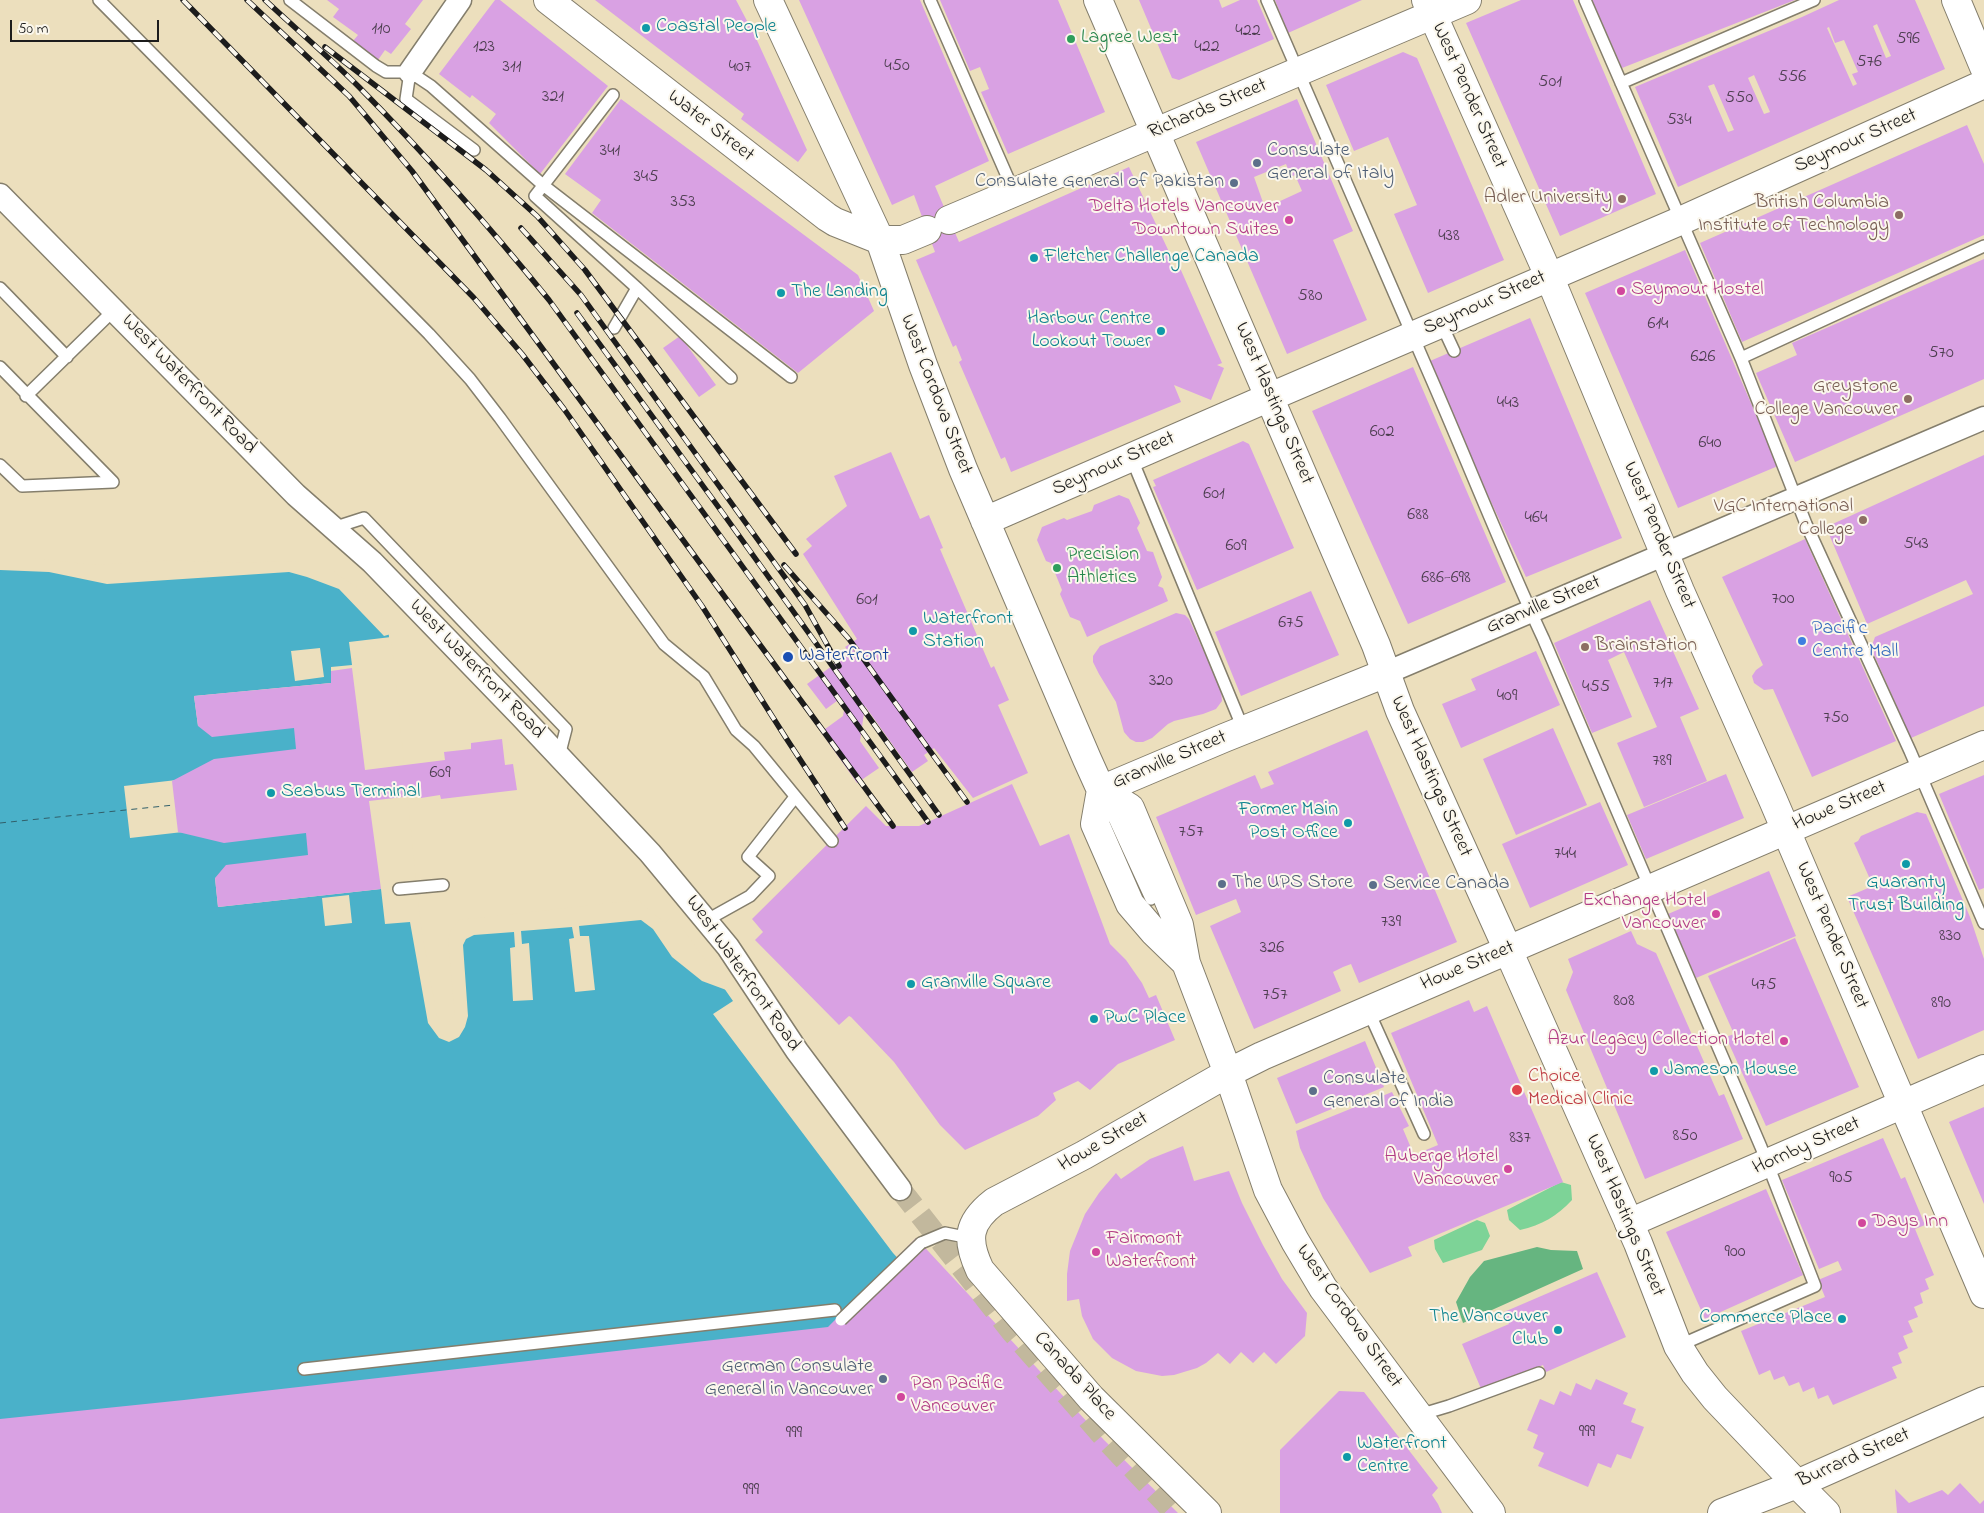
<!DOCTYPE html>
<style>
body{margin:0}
#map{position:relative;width:1984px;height:1513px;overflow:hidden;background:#ecdfbd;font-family:"Indie Flower",sans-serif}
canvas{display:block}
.scale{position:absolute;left:10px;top:20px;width:149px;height:22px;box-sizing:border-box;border:2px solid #1c1c1c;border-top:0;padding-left:6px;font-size:15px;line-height:18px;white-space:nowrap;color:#1c1c1c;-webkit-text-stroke:4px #fbf7ec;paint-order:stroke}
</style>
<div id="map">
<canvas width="1984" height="1513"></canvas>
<div class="scale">50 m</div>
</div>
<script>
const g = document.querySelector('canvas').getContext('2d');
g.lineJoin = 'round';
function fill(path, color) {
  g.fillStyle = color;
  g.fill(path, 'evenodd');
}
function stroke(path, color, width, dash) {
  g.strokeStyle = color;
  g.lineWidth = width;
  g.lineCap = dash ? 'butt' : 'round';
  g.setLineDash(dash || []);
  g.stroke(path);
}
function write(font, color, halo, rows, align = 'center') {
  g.font = font + ' "Indie Flower",sans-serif';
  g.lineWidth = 4;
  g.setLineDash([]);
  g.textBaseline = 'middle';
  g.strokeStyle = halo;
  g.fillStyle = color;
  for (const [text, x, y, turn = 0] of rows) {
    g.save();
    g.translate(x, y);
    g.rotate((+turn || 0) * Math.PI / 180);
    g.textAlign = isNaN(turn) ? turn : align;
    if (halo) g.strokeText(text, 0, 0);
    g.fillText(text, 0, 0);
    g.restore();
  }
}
const green = new Path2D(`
 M1561,1182L1571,1185L1572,1200C1557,1216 1542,1225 1520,1230L1509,1220L1507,1210Z
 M1477,1220L1485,1223L1490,1236L1482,1250L1443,1263L1435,1249L1434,1240Z`);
const forest = new Path2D(`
 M1537,1247L1551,1250L1577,1251L1583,1269L1463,1323L1456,1302L1470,1277L1484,1261Z`);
const water = new Path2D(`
 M0,561L95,568L173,563L332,573L388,627L418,928L435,1017L443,1027H448L457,1016L453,931L637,902L710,968L733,1001L713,1014L893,1253L1134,1513H0Z`);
const pier = new Path2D(`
 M0,558H33L95,565L173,560L229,563L299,561L333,571L362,591L390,626L391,634L384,636L339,589L307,577L289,572L107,584L49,572L0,570Z
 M391,637L421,927L437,1016L444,1024H447L455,1015L448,942L451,930L459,920L638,900L665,923L671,917L674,918L729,991L702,981L672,957L653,929L641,920L579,926L580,936H589L595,990L575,992L569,939L574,938L572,927L521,931L522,944L529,943L533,1000L513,1001L510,948L515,947L514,932L474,935L466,939L463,945L468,1016L465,1027L459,1037L449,1042L439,1038L428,1023L410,922L385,924L381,889L218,907L215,878L321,866L315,817L130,838L124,786L308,765L303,715L198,726L194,696L331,683V667L352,665L349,642Z
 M320,648L324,677L295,681L291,651Z
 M349,895L352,923L325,926L322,898Z`);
const ferry = new Path2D(`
 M0,823L174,805`);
const building = new Path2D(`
 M327,0H423L405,24L411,29L391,54L385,50L378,60L353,41L358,35L333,17L339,9Z
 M495,0H500L608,86L540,174L489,123L496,114L472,95L470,98L439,74Z
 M595,0H736L755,36L807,150L798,162L741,119L744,114Z
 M799,0H920L989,161L935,186L959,242L1129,167L1171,256L1169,261L1172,268L1177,270L1180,268L1222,363L1217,365L1224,368L1211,400L1174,385L1181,402L1011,472L1005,457L1001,459L959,362L962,360L956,345L953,347L916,260L935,252L914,195L892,205Z
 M940,0H1058L1105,112L1008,154L981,92L989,89L980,67L970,71Z
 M1139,0H1219L1222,8L1240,0H1257L1274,39L1179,80L1172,78Z
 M1275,0H1362L1288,33Z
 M1521,0H1573L1656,194L1560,236L1466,23Z
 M1592,0H1795L1622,68Z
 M1839,0H1915L1945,69L1678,187L1635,87L1802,17ZM1877,24L1891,56L1886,58L1873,26ZM1829,27L1835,43L1844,40L1858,72L1852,74L1857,84L1853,86L1827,28ZM1754,75L1770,112L1764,114L1748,78ZM1714,84L1734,130L1728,132L1708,86Z
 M1403,52L1417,58L1504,260L1428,293L1394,214L1417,205L1388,137L1354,151L1326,85Z
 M621,99L858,275L874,311L798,373L592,213L601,200L565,174Z
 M1297,99L1353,231L1333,240L1367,320L1287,354L1196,142ZM1286,164L1291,177L1295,175L1302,191L1265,208L1254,177Z
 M1967,125L1984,164V235L1742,342L1700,243Z
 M1685,250L1778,466L1678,508L1585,293Z
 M1984,259V379L1795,462L1756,373L1797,355L1792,343Z
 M1530,318L1622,538L1526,577L1486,491L1430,361Z
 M680,336L716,385L699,397L663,348Z
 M1413,367L1506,582L1408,624L1312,411Z
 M1243,441L1249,444L1294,548L1197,590L1153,487L1156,486L1153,480Z
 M891,452L920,519L929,515L943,548L940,549L991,668L994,666L1009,700L998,705L1028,773L973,798L934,748L924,755L928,761L912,772L865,706L860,741L879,768L857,783L821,732L843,716L845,705L841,698L826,709L807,684L850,653L845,647L857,639L803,554L812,546L806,539L847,506L834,476Z
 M1984,455V706L1911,738L1871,648L1875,637L1973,594L1966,580L1867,624L1826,527Z
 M1119,495L1129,499L1140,523L1137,528L1147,551L1153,552L1162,577L1158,586L1163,588L1168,601L1087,637L1080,621L1070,617L1060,594L1062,590L1051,563L1046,561L1037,540L1042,527L1064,518L1067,520L1092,511L1094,505Z
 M1805,539L1896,741L1812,777L1773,689L1764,690L1754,683L1752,676L1756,670L1763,665L1722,577Z
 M1311,591L1339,655L1241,696L1215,632Z
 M1650,600L1699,709L1680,717L1707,781L1644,807L1617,743L1657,727L1624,652L1608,660L1632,717L1592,733L1554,643Z
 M1176,613L1185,615L1189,619L1221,689L1222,701L1216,709L1203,714L1174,721L1168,724L1152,738L1143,742H1136L1130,739L1124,732L1116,702L1099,674L1093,662V656L1100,646Z
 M1536,651L1560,705L1461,748L1442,704L1476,690L1471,679Z
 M352,668L365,770L445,760L444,752L471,749V743L502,739L505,765L513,764L517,790L441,799L440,795L421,798L420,795L369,801L381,889L218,907L215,878L226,865L308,855L306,833L224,843L178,832L172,781L214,759L296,749L294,728L212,737L198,726L194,696L331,683V671Z
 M1553,728L1587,805L1516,835L1483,759Z
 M1367,730L1457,942L1359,983L1351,964L1343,967L1333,972L1341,991L1254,1029L1210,926L1241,912L1236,899L1196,915L1156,817L1255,775L1261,789L1274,784L1268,772Z
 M1726,774L1744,818L1646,859L1627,815Z
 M1984,775V888L1979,890L1939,794Z
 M1012,784L1040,846L1069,834L1110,944L1126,960L1142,983L1149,998L1156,995L1175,1040L1118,1064L1090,1090L1078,1081L1053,1093L1056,1100L1038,1116L965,1150L940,1125L894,1062L851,1017L849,1016L839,1025L755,940L763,932L752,919L866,806L886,826H919Z
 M1600,802L1628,865L1530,908L1502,844Z
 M1917,812L1926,814L1970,917L1984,959V1030L1918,1059L1847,897L1873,886L1854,843L1858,841L1861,836Z
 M1769,871L1796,936L1696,978L1668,914Z
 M1631,931L1637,944L1656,953L1719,1096L1724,1094L1743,1139L1645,1179L1566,990L1573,972L1568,959Z
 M1795,938L1859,1087L1766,1126L1726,1037L1734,1034L1708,976Z
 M1469,1000L1474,1012L1487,1006L1563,1182L1408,1247L1412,1256L1370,1273L1323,1198L1300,1148L1296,1131L1392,1092L1409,1126L1403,1129L1414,1155L1438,1145L1391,1033Z
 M1365,1041L1384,1087L1296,1124L1277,1078Z
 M1984,1107V1204L1949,1122Z
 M1883,1138L1901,1179L1905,1177L1925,1225L1915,1229L1934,1275L1925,1279L1929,1289L1920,1293L1923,1303L1914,1307L1918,1317L1908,1321L1913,1332L1903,1336L1908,1348L1898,1353L1902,1363L1892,1367L1897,1378L1833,1405L1828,1395L1818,1399L1814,1387L1803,1392L1799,1382L1789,1386L1784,1376L1774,1380L1770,1370L1759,1375L1741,1331L1825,1297L1818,1280L1842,1270L1838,1261L1819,1269L1782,1180Z
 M1183,1146L1194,1181L1229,1171L1242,1203L1263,1245L1282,1279L1307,1313L1305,1336L1276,1364L1264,1352L1253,1363L1241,1352L1230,1364L1218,1353L1206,1363L1197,1368L1174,1375L1162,1376L1136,1371L1112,1358L1093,1339L1082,1316L1079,1299L1067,1301V1274L1070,1251L1085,1214L1099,1193L1116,1173L1121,1179L1150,1159Z
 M1766,1189L1803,1275L1705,1319L1666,1232Z
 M916,1238L1104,1440L1178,1513H0V1419L184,1400L828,1327Z
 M1597,1272L1626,1337L1546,1372L1543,1365L1482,1391L1462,1344L1509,1324L1504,1312Z
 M1596,1379L1628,1393L1623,1404L1636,1409L1631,1422L1644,1427L1631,1459L1617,1454L1611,1468L1598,1463L1588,1487L1538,1466L1544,1453L1533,1448L1538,1435L1527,1430L1540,1399L1554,1405L1560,1391L1571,1396L1576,1383L1591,1390Z
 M1339,1391L1364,1392L1438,1488L1432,1495L1438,1504L1442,1513H1280V1450Z
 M1960,1483L1980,1504L1984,1500V1513H1897L1895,1489L1909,1503L1942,1490L1948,1495Z`);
const minorTunnel = new Path2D(`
 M900,1189L1012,1332L1109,1443L1175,1513`);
const service = new Path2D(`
 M99,0L429,334L470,379L500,418L664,644L704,677L736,730L754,746L832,841
 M290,0L376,66L386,72H410L431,86L543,185L791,377
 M930,0L1014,192
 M1267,0C1320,124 1375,247 1428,371C1467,460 1502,550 1543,638L1761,1147L1815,1286L1678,1346
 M1585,0L1741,358L1806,524L1910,751L1984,923
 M410,72L406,99L474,150
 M1621,83L1814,0
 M613,95L535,196L637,288L731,378
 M0,288L67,357
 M1441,323L1454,351
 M614,328L637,288
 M1741,358L1984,246
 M0,367L113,482L22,486L0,465
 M26,396L114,310
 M1131,457L1244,731
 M333,528L364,518L566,729L559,756
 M1105,799L1151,899
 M399,889L443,885
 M707,920L750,896L769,876L748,857L795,797
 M1368,1010L1424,1134
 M921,1243L945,1233L970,1238
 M304,1369L835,1310
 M1419,1415L1449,1406L1539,1373`);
const minor = new Path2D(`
 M410,72L460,0
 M0,195L296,495L372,562L521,716L650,853L728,947L797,1051L900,1189
 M1386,673L1984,418`);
const tertiary = new Path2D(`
 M949,220L1467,0
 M880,240H903L927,230
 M1629,1223L1984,1069
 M1207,1513L1091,1398L980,1270C966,1240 967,1223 994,1202L1084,1155L1228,1073L1268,1190L1295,1241L1323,1288L1491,1513
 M1722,1513L1797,1484L1826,1513`);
const secondary = new Path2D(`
 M548,0L827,217L835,222L880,240
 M768,0L880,240L923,365L963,469L1087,759L1101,790L1130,808L1179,925L1186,963L1228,1073L1262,1056L1508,950L1638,1243L1678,1346L1695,1373L1715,1398L1797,1484L1984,1401
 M1426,0L1549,276L1680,591L1773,800L1984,1294
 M985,521L1270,397
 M1101,790L1224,738L1386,673
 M1101,790L1095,824L1130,904L1154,932L1186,963`);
const primary = new Path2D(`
 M1098,0L1376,645L1400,711L1508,950L1984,745
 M1956,0L1984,67
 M1270,397L1680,221L1984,84`);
const rail = new Path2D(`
 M183,0L474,298L522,354L564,409L702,606L786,738L845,828
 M247,0L349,96L412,171L893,826
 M265,0C296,29 329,57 359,87C426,155 489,226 549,300L928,822
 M325,47L486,170L537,216L585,270L796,554
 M521,228L581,295L805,605L839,666
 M577,313L722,512L939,815
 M784,565L849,639L967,802`);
const serviceBridge = new Path2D(`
 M841,1320L921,1243`);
const markers = [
 [646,28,5,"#0f9aa8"],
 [1071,39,5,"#2e9e5b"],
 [1257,163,5,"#5c6f8a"],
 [1234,183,5,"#5c6f8a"],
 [1622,199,5,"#8d6e63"],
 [1899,215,5,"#8d6e63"],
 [1289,220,5,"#d1479c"],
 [1034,258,5,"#0f9aa8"],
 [1621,291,5,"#d1479c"],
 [781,293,5,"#0f9aa8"],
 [1161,331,5,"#0f9aa8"],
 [1908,399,5,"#8d6e63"],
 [1863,520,5,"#8d6e63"],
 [1057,568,5,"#2e9e5b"],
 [913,631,5,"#0f9aa8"],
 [1802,641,5,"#3f7fe0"],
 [1585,647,5,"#8d6e63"],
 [788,657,6,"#1a4fb4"],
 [271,793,5,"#0f9aa8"],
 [1348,823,5,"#0f9aa8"],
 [1906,864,5,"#0f9aa8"],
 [1222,884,5,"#5c6f8a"],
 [1373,885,5,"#5c6f8a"],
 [1716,914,5,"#d1479c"],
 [911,984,5,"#0f9aa8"],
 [1094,1019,5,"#0f9aa8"],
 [1784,1041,5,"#d1479c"],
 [1654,1071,5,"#0f9aa8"],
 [1517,1090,6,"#e0444e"],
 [1313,1091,5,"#5c6f8a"],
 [1508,1169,5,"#d1479c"],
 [1862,1223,5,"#d1479c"],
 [1096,1252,5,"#d1479c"],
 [1842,1319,5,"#0f9aa8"],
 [1558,1330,5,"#0f9aa8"],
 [883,1379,5,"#5c6f8a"],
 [901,1397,5,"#d1479c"],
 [1347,1457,5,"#0f9aa8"]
];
const numberNames = [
 ["110",381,30],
 ["422",1248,32],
 ["596",1908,40],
 ["123",484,48],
 ["422",1207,48],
 ["576",1869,63],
 ["450",897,67],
 ["311",512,68],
 ["407",740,68],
 ["556",1792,78],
 ["501",1550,83],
 ["321",553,98],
 ["550",1739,99],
 ["534",1679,121],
 ["341",610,152],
 ["345",646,178],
 ["353",683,203],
 ["438",1449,237],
 ["580",1310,297],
 ["614",1658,325],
 ["570",1941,354],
 ["626",1703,358],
 ["443",1508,404],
 ["602",1382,433],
 ["640",1710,444],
 ["601",1214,495],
 ["688",1418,516],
 ["464",1536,519],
 ["543",1916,545],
 ["609",1236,547],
 ["686-698",1446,579],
 ["700",1783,600],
 ["601",867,601],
 ["675",1291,624],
 ["320",1161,682],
 ["717",1663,684],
 ["455",1596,688],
 ["409",1507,697],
 ["750",1836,719],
 ["789",1662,762],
 ["609",440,774],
 ["757",1191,833],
 ["744",1565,855],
 ["739",1391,923],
 ["830",1950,937],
 ["326",1272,949],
 ["475",1764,986],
 ["757",1275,996],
 ["808",1624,1002],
 ["890",1941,1004],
 ["850",1685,1137],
 ["837",1520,1139],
 ["905",1841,1179],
 ["900",1735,1253],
 ["999",1587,1433],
 ["999",794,1434],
 ["999",751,1491]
];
const cultureNames = [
 ["Coastal People",656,28],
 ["Fletcher Challenge Canada",1044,258],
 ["The Landing",791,293],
 ["Harbour Centre",1151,320,"right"],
 ["Lookout Tower",1151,343,"right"],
 ["Waterfront",923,620],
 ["Station",923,643],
 ["Seabus Terminal",281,793],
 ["Former Main",1338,811,"right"],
 ["Post Office",1338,834,"right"],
 ["Guaranty",1906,884,"center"],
 ["Trust Building",1906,907,"center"],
 ["Granville Square",921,984],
 ["PwC Place",1104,1019],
 ["Jameson House",1664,1071],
 ["The Vancouver",1548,1318,"right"],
 ["Club",1548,1341,"right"],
 ["Commerce Place",1832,1319,"right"],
 ["Waterfront",1357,1445],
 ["Centre",1357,1468]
];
const leisureNames = [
 ["Lagree West",1081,39],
 ["Precision",1067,556],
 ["Athletics",1067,579]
];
const streetNames = [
 ["West Pender Street",1468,96,66],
 ["Richards Street",1208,110,-23],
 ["Water Street",710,127,38],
 ["Seymour Street",1856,142,-24],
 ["Seymour Street",1485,304,-24],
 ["West Waterfront Road",188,385,46],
 ["West Cordova Street",935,395,69],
 ["West Hastings Street",1273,404,67],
 ["Seymour Street",1114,465,-24],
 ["West Pender Street",1658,536,67],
 ["Granville Street",1544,606,-23],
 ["West Waterfront Road",476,670,46],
 ["Granville Street",1170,761,-23],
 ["West Hastings Street",1430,777,66],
 ["Howe Street",1840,807,-23],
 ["West Pender Street",1831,936,67],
 ["Howe Street",1468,967,-23],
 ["West Waterfront Road",742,974,55],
 ["Howe Street",1104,1143,-30],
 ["Hornby Street",1807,1147,-24],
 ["West Hastings Street",1624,1216,67],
 ["West Cordova Street",1348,1317,55],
 ["Canada Place",1074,1377,48],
 ["Burrard Street",1854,1459,-24]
];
const serviceNames = [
 ["Consulate",1267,152],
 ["General of Italy",1267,175],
 ["Consulate General of Pakistan",1224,183,"right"],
 ["The UPS Store",1232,884],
 ["Service Canada",1383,885],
 ["Consulate",1323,1080],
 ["General of India",1323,1103],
 ["German Consulate",873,1368,"right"],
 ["General in Vancouver",873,1391,"right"]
];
const educationNames = [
 ["Adler University",1612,199],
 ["British Columbia",1889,204],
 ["Institute of Technology",1889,227],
 ["Greystone",1898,388],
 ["College Vancouver",1898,411],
 ["VGC International",1853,508],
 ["College",1853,531],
 ["Brainstation",1595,647,"left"]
];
const hotelNames = [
 ["Delta Hotels Vancouver",1279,208],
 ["Downtown Suites",1279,231],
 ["Seymour Hostel",1631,291,"left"],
 ["Exchange Hotel",1706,902],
 ["Vancouver",1706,925],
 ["Azur Legacy Collection Hotel",1774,1041],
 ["Auberge Hotel",1498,1158],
 ["Vancouver",1498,1181],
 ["Days Inn",1872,1223,"left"],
 ["Fairmont",1106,1240,"left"],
 ["Waterfront",1106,1263,"left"],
 ["Pan Pacific",911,1385,"left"],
 ["Vancouver",911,1408,"left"]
];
const shopNames = [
 ["Pacific",1812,630],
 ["Centre Mall",1812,653]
];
const transitNames = [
 ["Waterfront",799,657]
];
const healthNames = [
 ["Choice",1528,1078],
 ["Medical Clinic",1528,1101]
];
fill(green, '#7dd397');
fill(forest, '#66b580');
fill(water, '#4ab1c9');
fill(pier, '#ecdfbd');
stroke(ferry, '#315f6a', 1, [6, 5]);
fill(building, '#d9a1e3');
stroke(minorTunnel, '#c2b89d', 22, [22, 11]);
stroke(service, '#847e6c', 14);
stroke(minor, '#847e6c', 25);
stroke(tertiary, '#847e6c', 30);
stroke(secondary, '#847e6c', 30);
stroke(primary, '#847e6c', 30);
stroke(service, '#fff', 11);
stroke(minor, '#fff', 22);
stroke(tertiary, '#fff', 28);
stroke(secondary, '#fff', 28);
stroke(primary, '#fff', 28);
stroke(rail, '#1c1c1c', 5.5);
stroke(rail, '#fbf7ec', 4, [11]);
stroke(serviceBridge, '#847e6c', 14, []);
stroke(serviceBridge, '#fff', 11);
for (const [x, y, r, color] of markers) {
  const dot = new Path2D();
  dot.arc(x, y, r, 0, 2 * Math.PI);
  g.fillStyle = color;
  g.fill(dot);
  stroke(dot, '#fbf7ec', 2);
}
write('18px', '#4b3d4e', null, numberNames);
write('20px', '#0d838f', '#fbf7ec', cultureNames, 'left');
write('20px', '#27864d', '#fbf7ec', leisureNames, 'left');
write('20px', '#1c1c1c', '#fbf7ec', streetNames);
write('20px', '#4e5e75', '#fbf7ec', serviceNames, 'left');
write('20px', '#785e54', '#fbf7ec', educationNames, 'right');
write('20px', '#b23c85', '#fbf7ec', hotelNames, 'right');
write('20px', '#366cbe', '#fbf7ec', shopNames, 'left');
write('20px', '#164399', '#fbf7ec', transitNames, 'left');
write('20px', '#be3a42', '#fbf7ec', healthNames, 'left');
</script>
